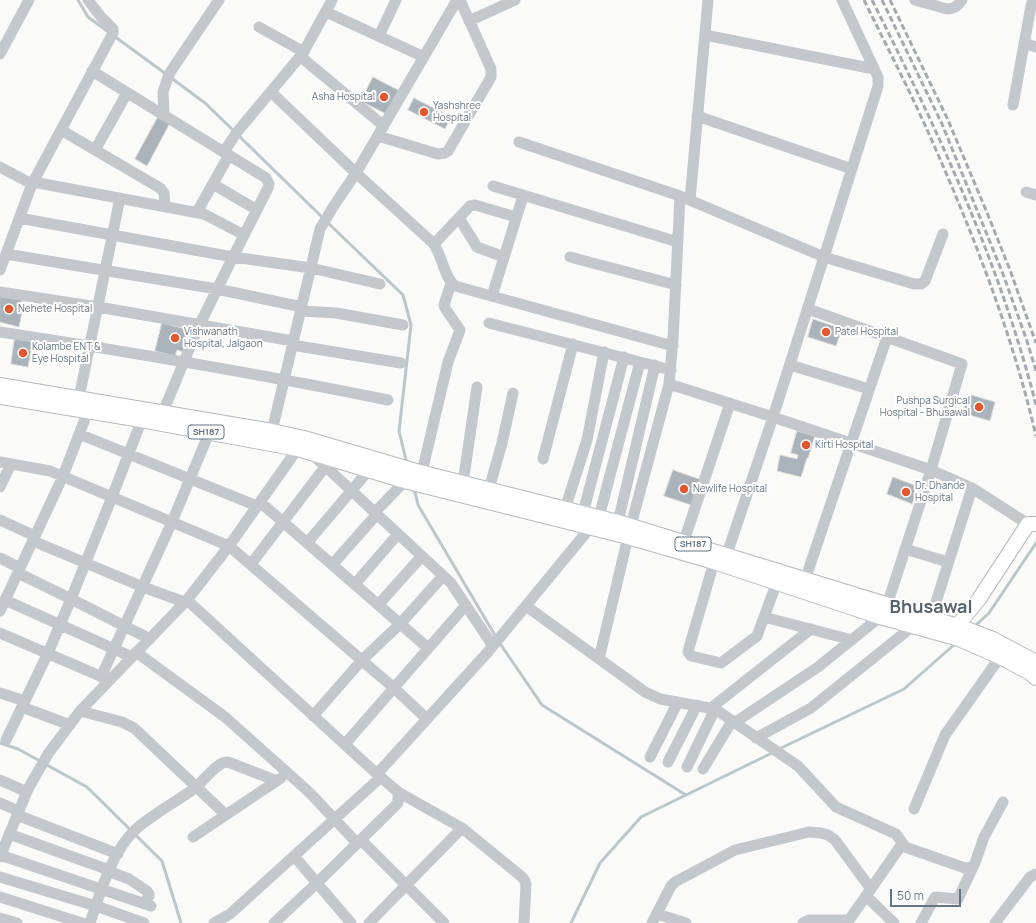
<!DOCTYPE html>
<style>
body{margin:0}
#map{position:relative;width:1036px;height:923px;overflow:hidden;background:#fafaf8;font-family:Manrope,sans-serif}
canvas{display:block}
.scale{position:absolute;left:890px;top:889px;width:71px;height:18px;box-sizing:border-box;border:2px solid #657683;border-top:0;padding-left:5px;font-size:12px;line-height:14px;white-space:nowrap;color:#657683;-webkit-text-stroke:3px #fff;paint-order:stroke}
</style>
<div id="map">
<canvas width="1036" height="923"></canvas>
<div class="scale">50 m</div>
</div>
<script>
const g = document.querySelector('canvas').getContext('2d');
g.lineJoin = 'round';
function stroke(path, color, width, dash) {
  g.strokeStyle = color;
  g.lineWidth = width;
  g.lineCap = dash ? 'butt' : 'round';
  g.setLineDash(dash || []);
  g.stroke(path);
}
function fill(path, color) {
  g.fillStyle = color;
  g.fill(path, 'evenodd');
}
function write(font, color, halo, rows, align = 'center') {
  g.font = font + ' Manrope,sans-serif';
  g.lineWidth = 4;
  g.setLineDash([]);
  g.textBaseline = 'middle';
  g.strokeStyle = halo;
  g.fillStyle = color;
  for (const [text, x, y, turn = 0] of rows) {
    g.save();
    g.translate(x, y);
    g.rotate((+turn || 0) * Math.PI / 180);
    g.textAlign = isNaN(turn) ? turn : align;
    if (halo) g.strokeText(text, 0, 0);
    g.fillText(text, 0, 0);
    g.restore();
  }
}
const stream = new Path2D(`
 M78,0L88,17L166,74
 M170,77L205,103L234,131
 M238,135L323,218
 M327,222L403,295L411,325L399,431L407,464
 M414,488L418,505L496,637
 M974,627L989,613L1036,543
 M499,642L542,705L686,795
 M0,743L18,749L40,761
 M779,749L904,689L956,643
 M45,764L87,787L162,861L181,923
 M571,923L600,863L641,817L774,752`);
const building = new Path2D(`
 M373,77L400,91L388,115L361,101Z
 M414,98L451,117L445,129L408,110Z
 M159,115L171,121L147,166L135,159Z
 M0,295L22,300L21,307H23L19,327L0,322Z
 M813,319L842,329L836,346L808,337Z
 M162,323L186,329L187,327L193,328L191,337L188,336L183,352L177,350L175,356L155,351Z
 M15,336L33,339L28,367L11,364Z
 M968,394L995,402L990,421L963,413Z
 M797,431L815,436L808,458H807L801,477L777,471L780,455L797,459L798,455L791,453Z
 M673,470L702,480L694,506L664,496Z
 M893,477L919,487L912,504L887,494Z`);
const minor = new Path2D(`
 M842,0L878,77V86L824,257L914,284H921L925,281L943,234
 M915,0L947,9C954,9 958,6 962,0
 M326,12L424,57
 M469,21L515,0
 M259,27L304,52
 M705,35L874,69
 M379,36L396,0
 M1024,43L1036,47
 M0,54L29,0
 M301,57L384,126
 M92,71L266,178L269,184L268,188L233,257L198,328L163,412
 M271,92L356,173L433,243C442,254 444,278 455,286L673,346
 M1013,105L1031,6L1033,0
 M164,115L163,92L169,74L219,0
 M697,116L852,169
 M61,130L160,188L164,193L165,206
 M378,136L438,154L445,153L448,151L491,77V69L460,0
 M519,142L680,196
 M95,150L127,93
 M224,152L237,132L303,53L332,0
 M0,167L32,184L0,270
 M33,182L204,214L244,235
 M32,184L113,33V29L101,17L88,0
 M213,184L257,210
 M493,186L678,242
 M1026,192L1036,195
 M690,200L708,0
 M197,212L229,155
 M19,218L233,257L311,268L380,284
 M459,218L477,247L504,257
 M434,244L470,206L475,205L516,217
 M6,254L217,289L302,307
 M570,257L676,285
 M0,292L98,307L293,341
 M492,296L523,196
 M301,311L336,313L403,325
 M489,323L671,370
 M0,332C130,352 259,374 388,400
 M292,345L401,363
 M790,365L869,389
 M669,384L773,417L931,470L972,488L1028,524
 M79,398L120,198
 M144,414L112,497L71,599L150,639
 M272,431L320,229L333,207L356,173L457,0
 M79,434L257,506
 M312,454L451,583L493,646
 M543,459L573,344
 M0,462L50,471L229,546L394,688L427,719
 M422,472L448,362L460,330L445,308L444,305L451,283
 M463,483L477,387
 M0,487L11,464
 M489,489L502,443L513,393
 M260,502L428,648
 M565,509L587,440L604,352
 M375,512L405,481
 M583,513L624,357
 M0,520L35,536
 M618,522L655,365
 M631,525L669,384L673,339L680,196L824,257L773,417L727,554
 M33,541L143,587L184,602
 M684,541L730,403
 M307,543L369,470
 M905,549L948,562
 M0,558L20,568
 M714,562L689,648L688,652L691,656L721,663L757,636L777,582
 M251,564L325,467
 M332,565L377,514
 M805,580L887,337
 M355,584L398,534
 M5,600L132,657
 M187,600L377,774
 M378,605L422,556
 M526,606L645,692L660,699L715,709L798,766L836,807L896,834L905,847
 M0,611L63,476L88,411
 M764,617L852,640
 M931,618L972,488
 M0,633L107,679
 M136,652L225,717L309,792L357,843
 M599,659L628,537
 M101,677L172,522L209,433
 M0,693L25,701
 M22,707L70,725
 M711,708L811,629
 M80,711L122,722L134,728L226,815
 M313,716L362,660L400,624L443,576
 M734,723L818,667L880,617L887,605L931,470L962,364L808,309
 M756,738L811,708L913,626
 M6,740L48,653L71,599L18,573
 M345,744L466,605
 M650,757L678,702
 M668,762L697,705
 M687,767L715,709
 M703,769L732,721
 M0,780L27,792
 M398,792L462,828L522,877L525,881L526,885L524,923
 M0,803L19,811
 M914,809L945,735L1000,657
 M17,815L118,854
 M9,834L109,870
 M193,837L281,778
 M361,840L444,923
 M0,855L151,906
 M294,856L351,923
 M0,857L28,789L48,754L80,711L187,600L229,546L301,444
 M108,871L129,879L147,891L149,894V896L144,903
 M0,877L96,906L144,923
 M866,896L900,847H905L965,868L973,867L975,863L984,837L1003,802
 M0,897L82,923
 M657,914L686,923
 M0,918L17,923
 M90,923C100,894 112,851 135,830C153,814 176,802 195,788C204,781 217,761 228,762L277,781
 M214,923L230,914L381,777
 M274,923L317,883L398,803V792L377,774L487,653L599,517L640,362
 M369,923L462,828
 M652,923L671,886L675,882L735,850L809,832L821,833L828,835L835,840L871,889
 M803,923L809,920H849
 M847,923L866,896L894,923
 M921,923L935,897L958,899L973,867
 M995,923L1030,877L1036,874`);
const major = new Path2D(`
 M0,385L272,431L304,438L416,471L618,522L967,629L993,639L1036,662
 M0,397L141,420L298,449L408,482L628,537L714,562L880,617L959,639L1000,657L1030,673L1036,678
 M957,626L979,599L1028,524H1036`);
const rail = new Path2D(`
 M864,0C886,45 909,89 929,134C972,231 1012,332 1036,436
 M872,0C938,131 1000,263 1036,405
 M882,0L942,124L1003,274L1027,341L1036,371
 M890,0L948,120L988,215L1010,270L1036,343`);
const markers = [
 [384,97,5,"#e4572e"],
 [424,112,5,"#e4572e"],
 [9,309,5,"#e4572e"],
 [826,332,5,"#e4572e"],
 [175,338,5,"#e4572e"],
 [23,353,5,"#e4572e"],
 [979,407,5,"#e4572e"],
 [806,445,5,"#e4572e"],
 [684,489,5,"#e4572e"],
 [906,492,5,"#e4572e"]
];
const shields = [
 [206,432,36],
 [693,544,36]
];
const shieldNames = [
 ["SH187",206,432],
 ["SH187",693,544]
];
const poiNames = [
 ["Asha Hospital",375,97,"right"],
 ["Yashshree",433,106],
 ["Hospital",433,118],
 ["Nehete Hospital",18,309],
 ["Vishwanath",184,332],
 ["Hospital, Jalgaon",184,344],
 ["Patel Hospital",835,332],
 ["Kolambe ENT &",32,347],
 ["Eye Hospital",32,359],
 ["Pushpa Surgical",970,401,"right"],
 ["Hospital - Bhusawal",970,413,"right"],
 ["Kirti Hospital",815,445],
 ["Dr. Dhande",915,486],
 ["Hospital",915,498],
 ["Newlife Hospital",693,489]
];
const townNames = [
 ["Bhusawal",931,608]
];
stroke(stream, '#bbc7cb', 3);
fill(building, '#aab3b9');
stroke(building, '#dcdcda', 1);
stroke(major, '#b5babe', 16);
stroke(minor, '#c3c8cc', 11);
stroke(major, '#fff', 14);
stroke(rail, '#a2aab0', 3, [6, 3]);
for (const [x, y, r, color] of markers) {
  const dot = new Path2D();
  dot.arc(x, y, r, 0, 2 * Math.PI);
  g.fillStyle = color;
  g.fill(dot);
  stroke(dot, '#fff', 1.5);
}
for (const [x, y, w] of shields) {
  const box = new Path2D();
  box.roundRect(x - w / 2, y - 7, w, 14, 3);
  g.fillStyle = '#fff';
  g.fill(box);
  stroke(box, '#657683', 1);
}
write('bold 9px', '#657683', null, shieldNames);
write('10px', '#657683', '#fff', poiNames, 'left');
write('bold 18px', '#57646e', '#fff', townNames);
</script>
